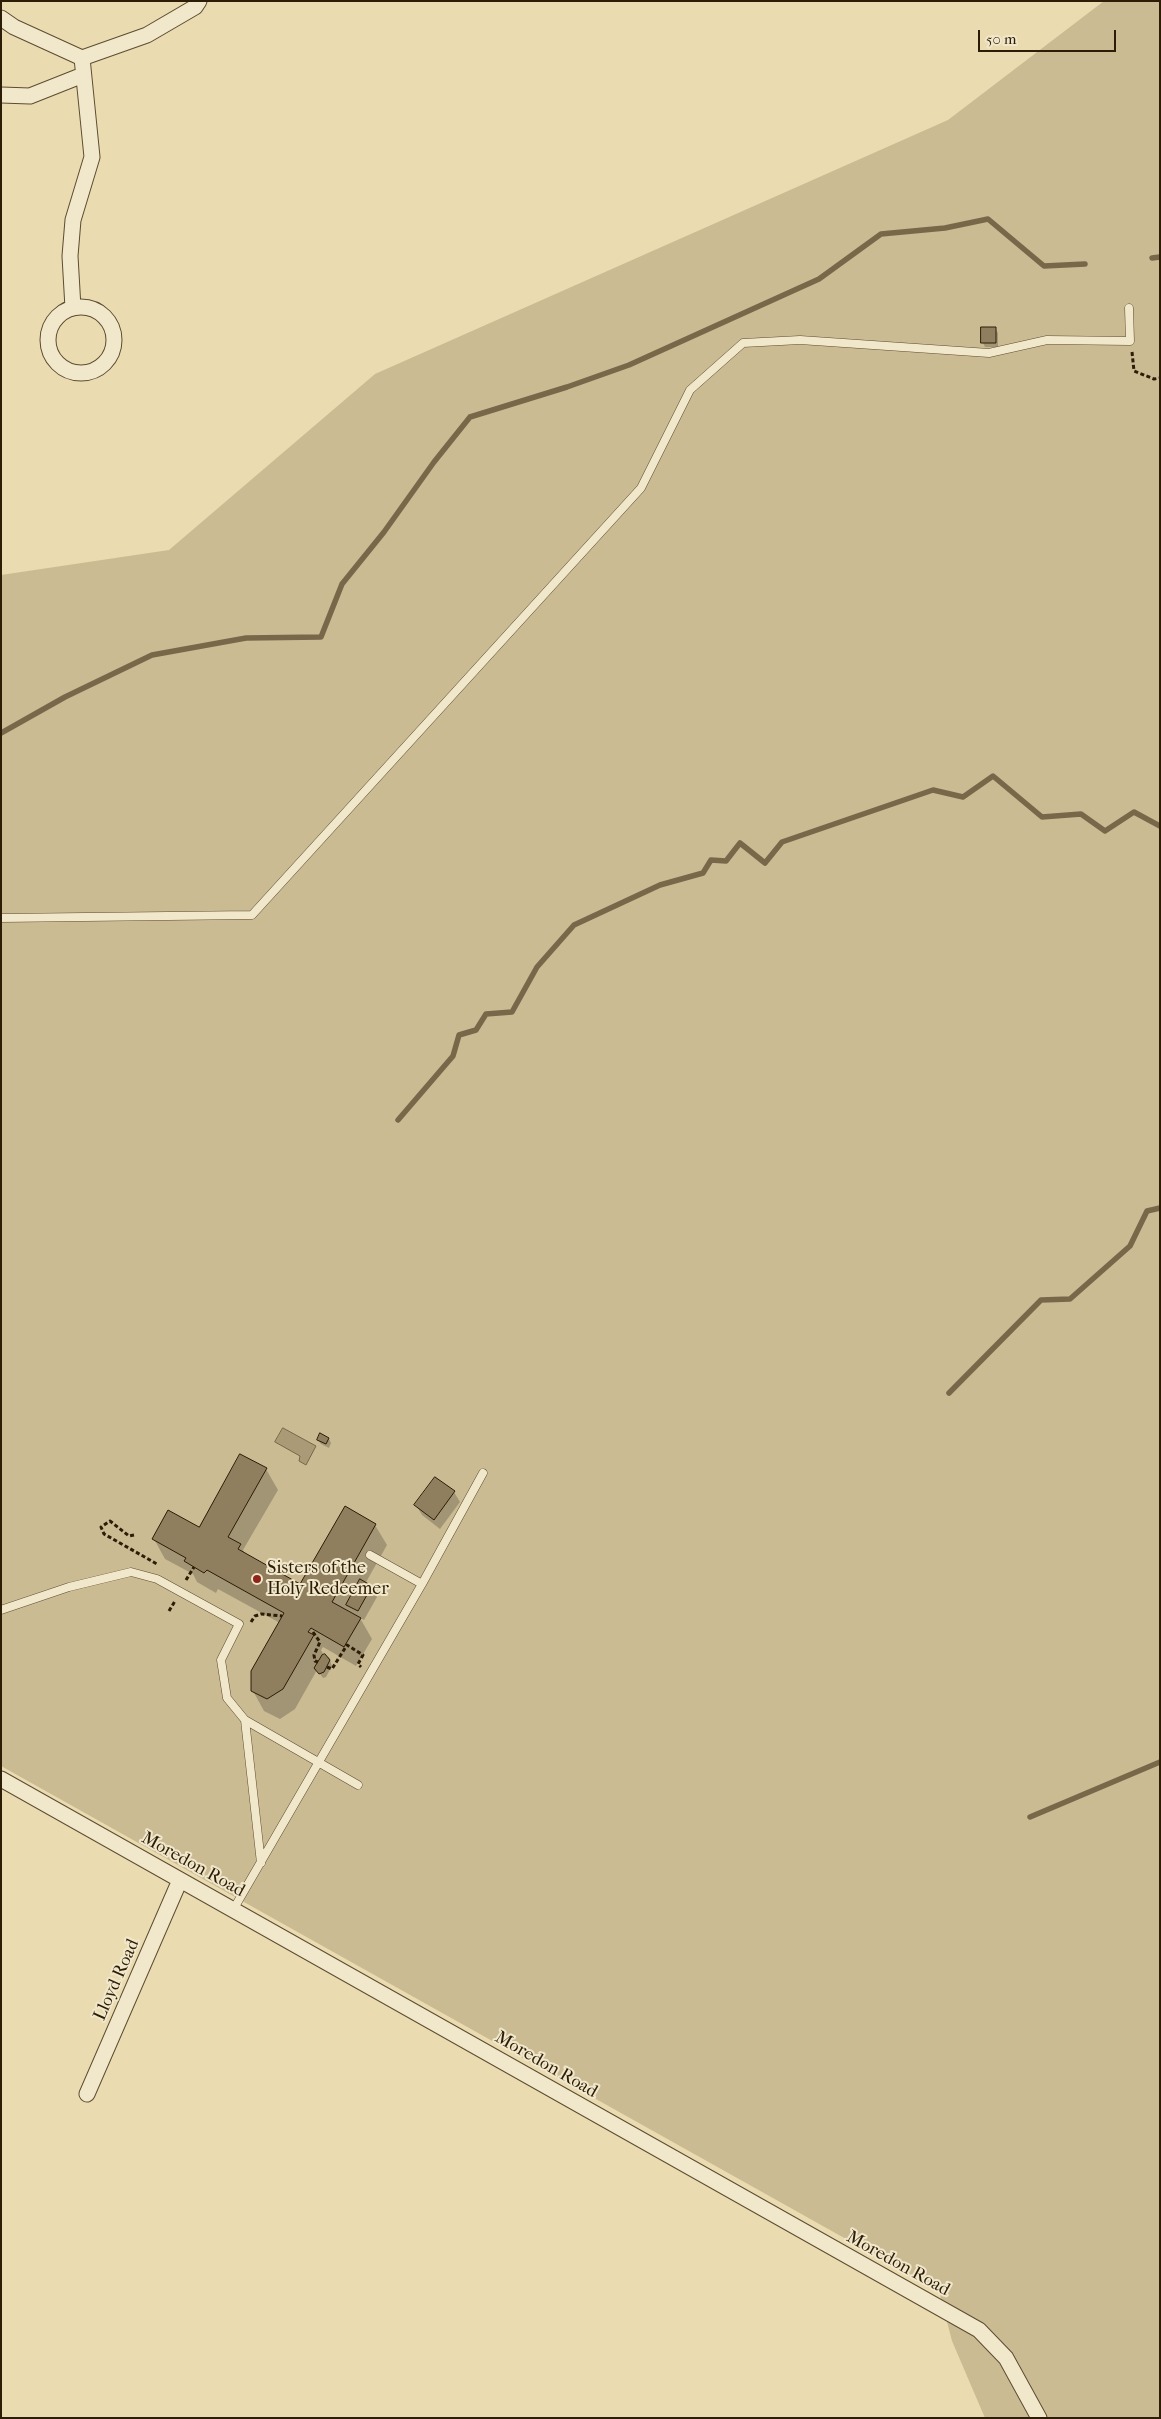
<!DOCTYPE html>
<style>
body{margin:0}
#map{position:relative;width:1161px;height:2419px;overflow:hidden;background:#eadbb0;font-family:"IM FELL French Canon",serif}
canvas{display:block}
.frame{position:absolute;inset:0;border:2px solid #2d1c06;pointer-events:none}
.scale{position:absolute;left:978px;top:30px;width:138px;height:22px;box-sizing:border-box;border:2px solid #2d1c06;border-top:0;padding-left:6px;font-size:15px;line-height:18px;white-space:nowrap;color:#2d1c06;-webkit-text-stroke:4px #f1e8cc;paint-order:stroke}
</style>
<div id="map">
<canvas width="1161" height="2419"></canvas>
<div class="frame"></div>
<div class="scale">50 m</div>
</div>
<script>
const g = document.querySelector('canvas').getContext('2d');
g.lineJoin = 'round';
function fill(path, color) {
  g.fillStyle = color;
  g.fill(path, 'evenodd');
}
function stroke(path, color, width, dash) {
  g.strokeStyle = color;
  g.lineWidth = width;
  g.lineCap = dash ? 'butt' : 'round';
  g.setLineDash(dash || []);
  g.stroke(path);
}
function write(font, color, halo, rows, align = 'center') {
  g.font = font + ' "IM FELL French Canon",serif';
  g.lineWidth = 4;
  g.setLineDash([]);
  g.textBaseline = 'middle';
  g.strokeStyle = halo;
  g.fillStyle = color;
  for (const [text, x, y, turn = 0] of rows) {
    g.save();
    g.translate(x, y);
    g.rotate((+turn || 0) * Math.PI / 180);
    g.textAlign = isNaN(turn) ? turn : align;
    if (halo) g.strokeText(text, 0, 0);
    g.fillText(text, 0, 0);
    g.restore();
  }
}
const green = new Path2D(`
 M1104,1H1160V2418H985L952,2341L939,2291L1,1766V575L169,550L375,374L948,120Z`);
const water = new Path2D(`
 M283,1428L316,1446L306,1465L299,1461L300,1456L275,1442Z`);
const shadow = new Path2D(`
 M995,328L998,333V347H985L983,343Z
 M329,1439L331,1443L329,1448L321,1444L318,1440Z
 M266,1469L278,1490L243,1550L246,1555L301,1586L375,1525L387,1545L365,1584L371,1587L377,1597L364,1620L360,1618L372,1639L356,1666L323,1647L321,1650L325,1657H329L332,1666L326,1677L323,1678L317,1670L295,1709L280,1719L264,1711L253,1691L280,1623L218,1589L216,1593L197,1582L193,1574L165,1559L154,1539L199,1529Z
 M454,1492L460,1502L440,1529L422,1515L416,1505Z`);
const stream = new Path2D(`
 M1152,258L1160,257
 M1,733L65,697L152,655L246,638L321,637L342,584L384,532L434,462L470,417L567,387L629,365L819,279L881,234L945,228L988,219L1044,266L1085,264
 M398,1120L453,1056L459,1035L476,1030L486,1014L512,1012L537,967L574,925L660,885L703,873L711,860L726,861L740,843L765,863L782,842L933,790L963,797L993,776L1042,817L1081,814L1105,831L1134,812L1160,826
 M949,1393L1041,1300L1070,1299L1130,1246L1147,1211L1160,1208
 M1030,1817L1160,1762`);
const building = new Path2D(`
 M981,327H996V343H981Z
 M320,1433L329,1438L326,1444L317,1440Z
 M240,1454L267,1468L228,1537L241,1544L238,1549L300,1584L345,1506L376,1524L332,1602L361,1618L344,1647L311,1628L308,1632L314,1635L283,1689L267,1699L251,1691V1671L284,1613L207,1570L204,1573L184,1561L186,1558L152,1539L168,1510L199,1527Z
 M435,1477L455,1491L434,1520L414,1505Z
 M360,1579L372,1586L358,1611L346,1605Z
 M325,1654L330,1660L324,1672L319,1674L314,1668L322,1655Z`);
const path = new Path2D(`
 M1132,352L1134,371L1154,379L1160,378
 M134,1535L129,1536L110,1521L101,1527L104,1534L157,1564
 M186,1580L194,1567
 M169,1611L175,1601
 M251,1622L255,1616L261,1614L282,1616
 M313,1632L320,1642L314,1655L315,1661L318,1662
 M327,1667L332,1669L347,1645L363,1655L358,1664L361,1667`);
const service = new Path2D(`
 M1,918L252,915L641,488L690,390L743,343L800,340L989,353L1047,340L1130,341L1129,308
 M370,1555L422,1584
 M1,1610L69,1587L131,1572L157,1579L239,1624L221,1660L227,1698L245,1720L358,1785
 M245,1720L261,1863
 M233,1910L422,1584L483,1473`);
const minor = new Path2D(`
 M1,18L14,27L82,58L147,35L195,7L199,1
 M1,95L30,96L83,75
 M48 340a33 33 0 1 1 66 0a33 33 0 1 1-66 0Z
 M73,308L70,256L73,220L92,157L82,58
 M1,1779L979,2330L1006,2358L1039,2418
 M87,2094L180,1880`);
const markers = [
 [257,1579,5,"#8f2418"]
];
const poiNames = [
 ["Sisters of the",267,1569],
 ["Holy Redeemer",267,1590]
];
const streetNames = [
 ["Moredon Road",193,1865,29],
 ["Lloyd Road",117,1980,-66],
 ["Moredon Road",546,2065,30],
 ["Moredon Road",898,2264,29]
];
fill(green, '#cabb93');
fill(water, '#aa9a76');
stroke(water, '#786849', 1);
fill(shadow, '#0003');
stroke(stream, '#786849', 5.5);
fill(building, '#8f7f5e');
stroke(building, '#2d1c06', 1);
stroke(service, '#5c4c30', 9);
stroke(minor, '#5c4c30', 17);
stroke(path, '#2d1c06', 3, [4, 2.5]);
stroke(service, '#f1e8cc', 8);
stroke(minor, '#f1e8cc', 15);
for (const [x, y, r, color] of markers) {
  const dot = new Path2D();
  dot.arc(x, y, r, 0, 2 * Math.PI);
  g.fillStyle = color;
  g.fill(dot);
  stroke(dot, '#f1e8cc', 2);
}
write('18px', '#2d1c06', '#f1e8cc', poiNames, 'left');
write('18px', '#2d1c06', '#f1e8cc', streetNames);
</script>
